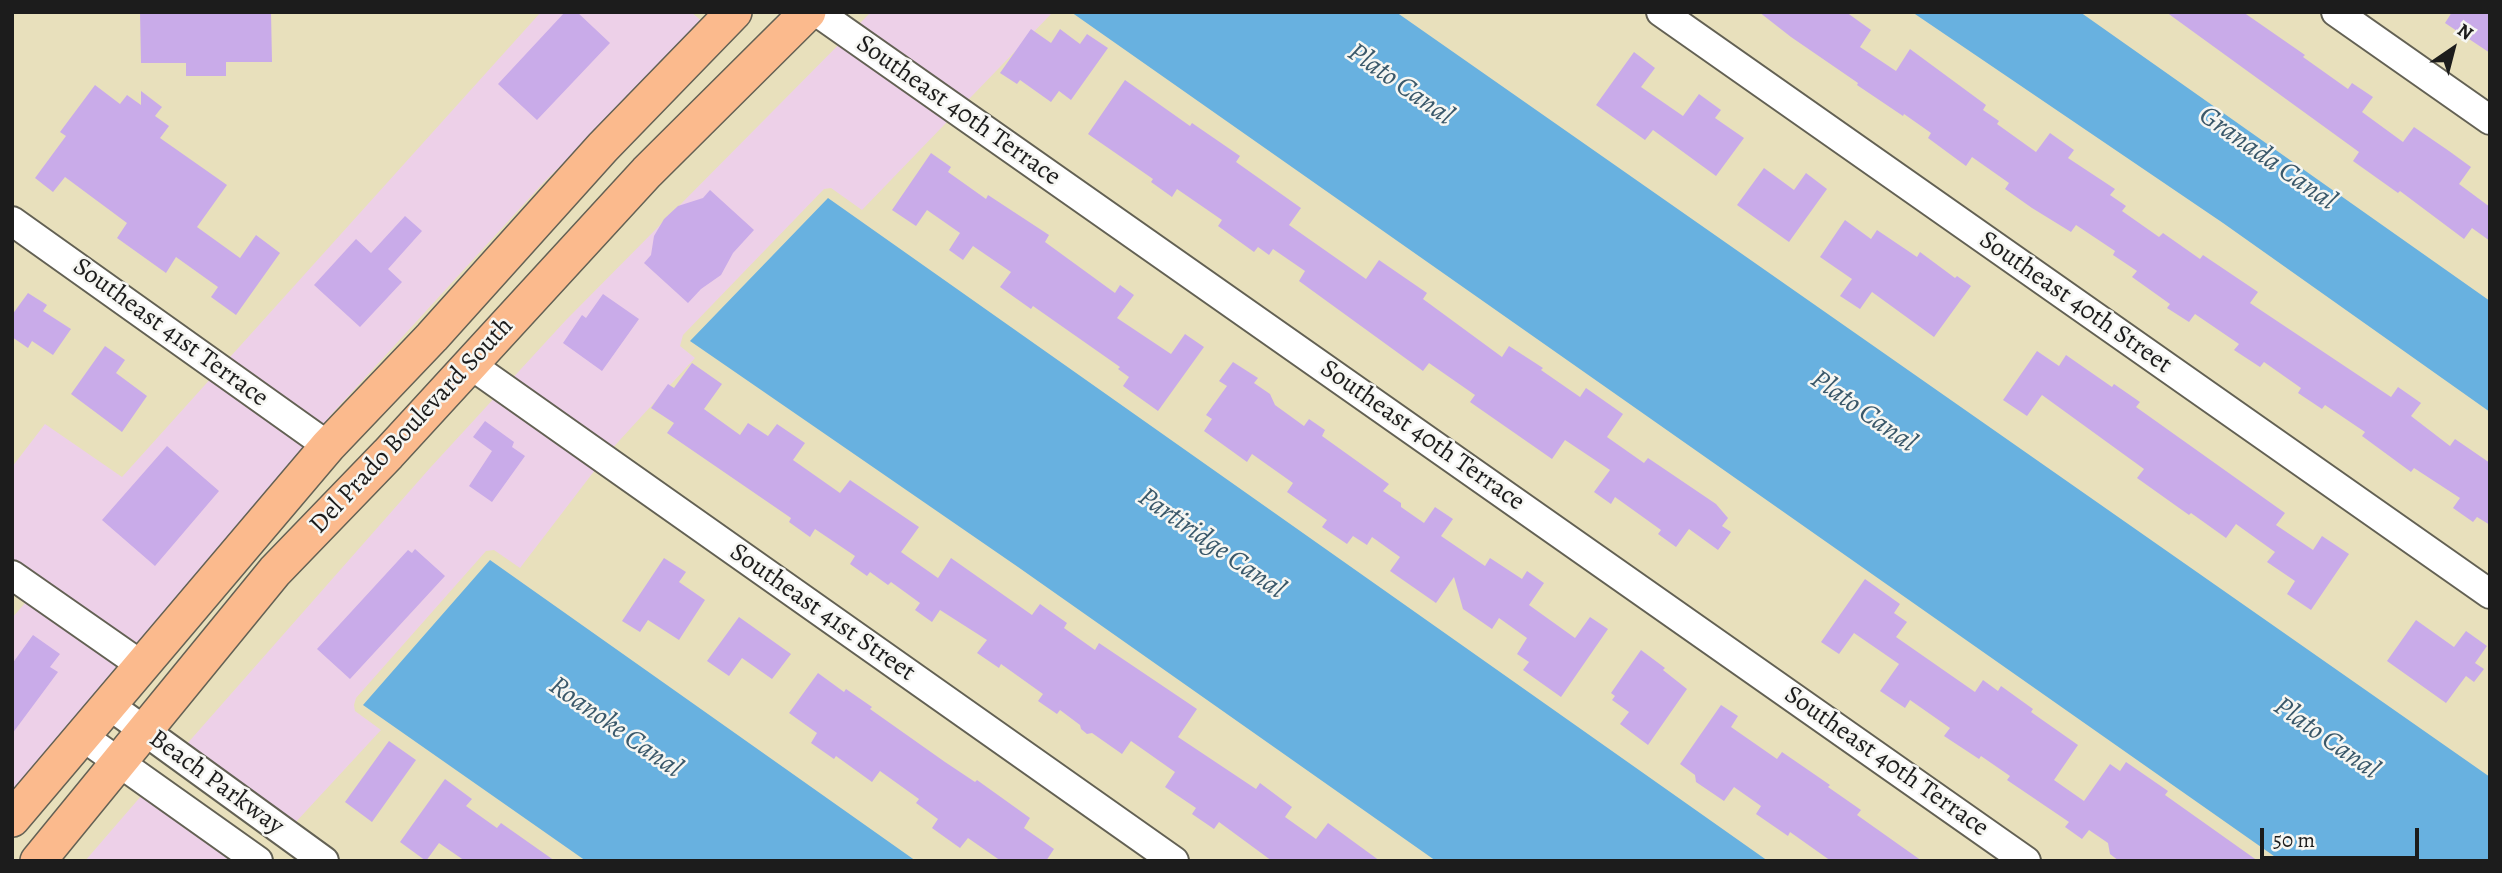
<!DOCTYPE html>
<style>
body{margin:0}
#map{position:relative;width:2502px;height:873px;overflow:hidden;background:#e8e0bc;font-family:Alegreya,serif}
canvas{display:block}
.frame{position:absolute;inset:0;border:14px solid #1c1c1c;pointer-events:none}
.north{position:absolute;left:2418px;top:14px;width:70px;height:70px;-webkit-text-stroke:5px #f6f6f2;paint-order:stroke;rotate:35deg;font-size:19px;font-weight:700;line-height:28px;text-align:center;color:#1c1c1c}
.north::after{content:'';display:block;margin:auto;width:24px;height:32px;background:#1c1c1c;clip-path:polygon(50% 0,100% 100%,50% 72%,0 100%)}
.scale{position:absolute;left:2260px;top:828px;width:159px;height:32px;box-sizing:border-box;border:4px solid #1c1c1c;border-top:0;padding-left:9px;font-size:21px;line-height:24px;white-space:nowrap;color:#1c1c1c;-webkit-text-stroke:5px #f6f6f2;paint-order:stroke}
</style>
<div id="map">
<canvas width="2502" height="873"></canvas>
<div class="frame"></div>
<div class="north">N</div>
<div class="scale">50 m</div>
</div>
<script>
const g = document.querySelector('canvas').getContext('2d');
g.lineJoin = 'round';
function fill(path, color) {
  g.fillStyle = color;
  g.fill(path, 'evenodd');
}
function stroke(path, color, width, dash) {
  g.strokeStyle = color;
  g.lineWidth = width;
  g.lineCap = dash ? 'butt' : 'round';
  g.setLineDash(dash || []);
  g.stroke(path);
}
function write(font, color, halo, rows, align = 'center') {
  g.font = font + ' Alegreya,serif';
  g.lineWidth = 5;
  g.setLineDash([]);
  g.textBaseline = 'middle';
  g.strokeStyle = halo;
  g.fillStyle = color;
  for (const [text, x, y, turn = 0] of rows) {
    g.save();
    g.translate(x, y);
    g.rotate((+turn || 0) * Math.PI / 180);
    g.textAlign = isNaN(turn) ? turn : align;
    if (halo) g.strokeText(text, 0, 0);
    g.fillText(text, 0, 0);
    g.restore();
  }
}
const built = new Path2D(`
 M541,12H691L704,23L685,45L544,182L330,416L167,614L12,791V618L33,594L12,577V467L45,424L122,477Z
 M871,12H1053L862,210L831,188L824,189L683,335L680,346L695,358L608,453L520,568L494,550L486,551L356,698L354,705L355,711L381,730L294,824L186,745L430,468L566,320Z
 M142,795L236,861H85Z`);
const water = new Path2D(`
 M1071,12H1396L2490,777V861H2281Z
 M1912,12H2080L2490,301V412L2223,223Z
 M828,198L1768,861H1436L1018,567L690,341Z
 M490,560L916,861H586L363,705Z`);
const building = new Path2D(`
 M140,12H271L272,62H226V76H186V63H141Z
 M565,12H577L610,43L537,120L498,84Z
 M1759,12H1846L1871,30L1860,47L1896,71L1910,49L1986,105L1983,110L1999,121L1997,124L2036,152L2050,133L2074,150L2068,158L2115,189L2110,195L2126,206L2122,211L2159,237L2163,233L2200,259L2203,255L2258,292L2250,303L2391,397L2398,387L2421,403L2411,416L2450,446L2455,439L2490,463V525L2477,517L2473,522L2453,508L2460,498L2414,468L2411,472L2362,436L2365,432L2325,405L2322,409L2298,393L2301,388L2264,362L2260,367L2234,350L2239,344L2195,314L2189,322L2167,308L2170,304L2132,277L2137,271L2113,255L2115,251L2076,225L2071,232L2032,208L2005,189L2009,183L1972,157L1966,166L1928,138L1931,133L1904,114L1903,116L1857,85L1858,83L1791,37Z
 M2166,12H2243L2305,55L2303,57L2348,89L2352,83L2373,97L2362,112L2403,142L2414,127L2449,151L2471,167L2459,184L2490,207V241L2472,228L2464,239L2400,191L2398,193L2353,161L2359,152Z
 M2452,12H2490V53L2445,23Z
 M1031,29L1051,43L1060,29L1080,44L1087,34L1108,48L1071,100L1059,91L1051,102L1020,80L1017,84L1000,73Z
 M1634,52L1655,68L1641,87L1683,116L1699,94L1721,110L1715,118L1744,138L1716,176L1653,130L1645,140L1596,105Z
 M1125,80L1190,126L1192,123L1240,156L1236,162L1301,208L1289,225L1366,279L1379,260L1427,293L1423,299L1502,357L1509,346L1543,368L1541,370L1580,397L1586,388L1623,414L1607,437L1644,463L1648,458L1716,504L1728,518L1722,526L1731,532L1718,550L1689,529L1676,547L1658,534L1661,530L1615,497L1611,504L1594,492L1610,470L1565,440L1552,459L1470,402L1475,395L1429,363L1423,371L1299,281L1305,271L1273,249L1269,255L1258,247L1254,252L1218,226L1222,220L1177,189L1172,197L1151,182L1153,179L1088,134Z
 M95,85L120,104L127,95L141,105V91L162,107L155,116L169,126L160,138L227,185L197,227L240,258L256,235L280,253L236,315L211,297L218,287L176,257L166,273L117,238L127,223L65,177L53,192L35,178L66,136L60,132Z
 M931,153L951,167L948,172L986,199L988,195L1049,235L1045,242L1115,293L1120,285L1134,295L1117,318L1171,354L1185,334L1204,347L1158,411L1123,386L1129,377L1118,369L1120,367L1033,306L1031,309L1000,287L1011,272L973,246L963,260L949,250L960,233L927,210L916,226L892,210Z
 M1764,168L1794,190L1806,173L1827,189L1789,242L1737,205Z
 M710,190L754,230L733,253L721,275L701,289L688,303L644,263L651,255L654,236L664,219L678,206L703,198Z
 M405,216L422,231L388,269L402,282L360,327L314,285L356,239L371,253Z
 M1845,220L1871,239L1877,230L1917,257L1920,252L1955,278L1957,276L1971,286L1934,337L1872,292L1860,309L1840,296L1852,279L1820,257Z
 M28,293L47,305L43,311L71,329L53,355L32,341L28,348L12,337V315Z
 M603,294L639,319L602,371L563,343L582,315L586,318Z
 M105,346L125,360L116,373L147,396L122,432L71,394Z
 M2037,351L2059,366L2066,355L2112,387L2114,384L2140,402L2136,407L2285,513L2276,525L2313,550L2322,536L2349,554L2311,610L2287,594L2295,581L2267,562L2275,552L2236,524L2226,538L2191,513L2189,515L2137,478L2144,469L2042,395L2027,416L2003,400Z
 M1233,362L1258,378L1254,383L1270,394L1275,405L1304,426L1309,419L1325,430L1322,436L1389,484L1383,491L1401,503V507L1424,523L1435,507L1453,519L1441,536L1485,566L1490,558L1522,579L1527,571L1544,583L1529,605L1575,638L1590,617L1608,629L1561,697L1523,670L1529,662L1517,654L1527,638L1499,618L1492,629L1463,609L1454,577L1436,603L1390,571L1400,557L1372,537L1367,545L1353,536L1347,544L1322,527L1327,520L1287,492L1293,483L1252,454L1247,462L1204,431L1212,419L1206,415L1227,386L1219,381Z
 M692,363L722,384L704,409L740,435L748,423L768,436L777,424L805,443L793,460L840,493L850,480L919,527L901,552L938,578L951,558L1032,615L1040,604L1067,623L1064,628L1095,650L1099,643L1197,709L1178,737L1256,789L1260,783L1292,807L1285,817L1316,839L1328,823L1380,861H1272L1219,822L1214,829L1192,814L1196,808L1165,787L1175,772L1131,741L1122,754L1092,733L1087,734L1081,729L1080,725L1060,710L1057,714L1038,701L1043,694L1001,664L999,668L977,653L987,640L940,610L932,622L915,610L920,603L891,582L888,585L870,572L867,576L850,564L855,556L815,529L810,537L789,522L791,518L667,433L674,423L651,408L668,384L674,388Z
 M485,421L514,442L512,447L525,456L492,502L469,486L492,451L473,437Z
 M167,446L219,491L155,566L102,520Z
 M415,549L445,576L350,679L317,649L408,550L412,553Z
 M664,558L686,572L679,582L705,600L679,640L648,620L640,632L622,621Z
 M1865,579L1900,604L1894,613L1907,622L1896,637L1975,692L1983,680L1998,691L2001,686L2033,709L2031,712L2078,745L2054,780L2084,801L2110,764L2120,771L2126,762L2168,791L2165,795L2258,861H2119L2110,854L2108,843L2089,830L2082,839L2065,827L2069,822L2007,780L2010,776L1981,756L1979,759L1944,736L1950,728L1910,700L1905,708L1880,691L1899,664L1854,633L1839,654L1821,642Z
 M739,617L791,654L772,679L742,658L729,676L707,661Z
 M2416,620L2454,647L2466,631L2487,646L2475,663L2484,669L2474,682L2466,676L2446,703L2387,661Z
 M33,635L60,654L50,667L58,672L12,734V664Z
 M1641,650L1665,668L1663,670L1687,689L1648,745L1620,724L1629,712L1612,700L1615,696L1611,693Z
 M818,673L844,692L846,689L872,707L870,709L945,762L975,782L977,780L1030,818L1024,828L1054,849L1046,861H1001L968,838L960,848L932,828L938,819L916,803L919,799L880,771L872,782L836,756L834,759L811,743L817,733L789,713Z
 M1721,705L1738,716L1731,727L1777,759L1782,752L1830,785L1828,787L1861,810L1857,815L1922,861H1831L1790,832L1788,836L1756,814L1761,806L1734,787L1724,801L1696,782L1695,775L1680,764Z
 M389,741L416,760L372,822L345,802Z
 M445,779L472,799L466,806L497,828L501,823L555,861H465L439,843L426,861L400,842Z`);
const minor = new Path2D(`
 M817,12L2026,861
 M1661,12L2490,594
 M2336,12L2490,120
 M12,221L328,446
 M471,365L1174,861
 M12,575L141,665
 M109,705L324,861
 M82,736L258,861`);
const major = new Path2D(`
 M12,819L328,446L432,337L603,147L734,12
 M38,861L275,571L388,454L647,172L808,12`);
const streetNames = [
 ["Southeast 40th Terrace",958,111,35],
 ["Southeast 40th Street",2075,303,35],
 ["Southeast 41st Terrace",170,333,36],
 ["Del Prado Boulevard South",412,426,-47],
 ["Southeast 40th Terrace",1422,436,35],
 ["Southeast 41st Street",822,613,35],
 ["Southeast 40th Terrace",1886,762,35],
 ["Beach Parkway",216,783,36]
];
const waterNames = [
 ["Plato Canal",1400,85,35],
 ["Granada Canal",2267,159,35],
 ["Plato Canal",1863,412,35],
 ["Partiridge Canal",1211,544,35],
 ["Roanoke Canal",615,728,35],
 ["Plato Canal",2326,739,35]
];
fill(built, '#edd0e8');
fill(water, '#68b1e0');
fill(building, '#c9abe9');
stroke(minor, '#636154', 32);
stroke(major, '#636154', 38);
stroke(minor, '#fff', 28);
stroke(major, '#fbba8d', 35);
write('26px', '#1c1c1c', '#f6f6f2', streetNames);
write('italic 28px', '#3a586a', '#f6f6f2', waterNames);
</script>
